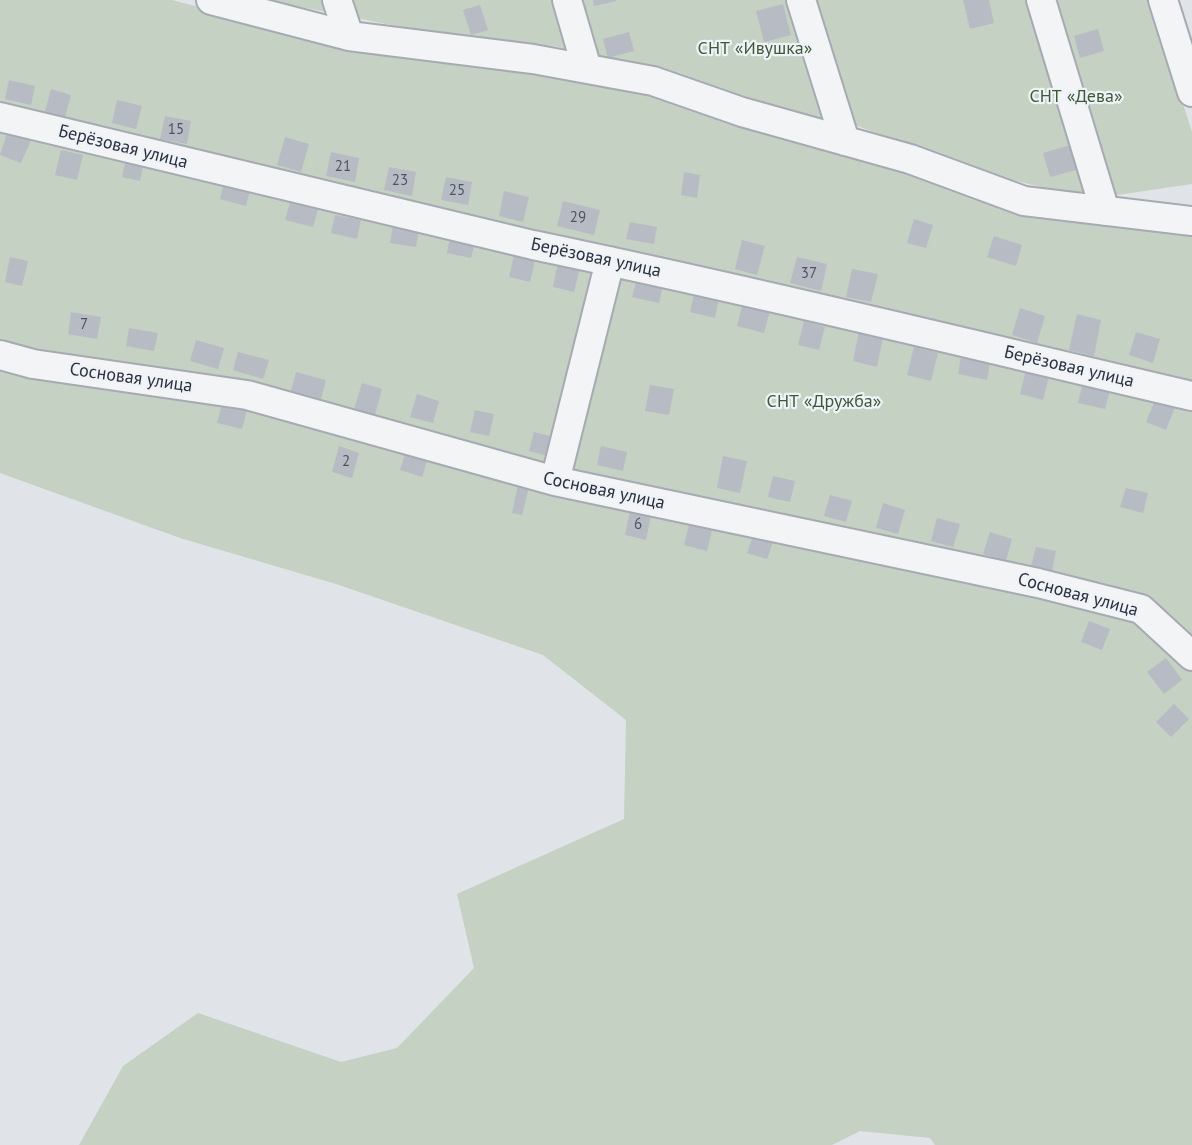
<!DOCTYPE html>
<meta charset="utf-8">
<style>
body{margin:0}
canvas{display:block;background:#e0e3e8}
</style>
<canvas width="1192" height="1145"></canvas>
<script>
const g = document.querySelector('canvas').getContext('2d');
g.lineJoin = 'round';
function fill(path, color) {
  g.fillStyle = color;
  g.fill(path, 'evenodd');
}
function stroke(path, color, width, dash) {
  g.strokeStyle = color;
  g.lineWidth = width;
  g.lineCap = dash ? 'butt' : 'round';
  g.setLineDash(dash || []);
  g.stroke(path);
}
function write(font, color, halo, rows, align = 'center') {
  g.font = font + ' "PT Sans",sans-serif';
  g.lineWidth = 4.5;
  g.setLineDash([]);
  g.textBaseline = 'middle';
  g.strokeStyle = halo;
  g.fillStyle = color;
  for (const [text, x, y, turn = 0] of rows) {
    g.save();
    g.translate(x, y);
    g.rotate((+turn || 0) * Math.PI / 180);
    g.textAlign = isNaN(turn) ? turn : align;
    if (halo) g.strokeText(text, 0, 0);
    g.fillText(text, 0, 0);
    g.restore();
  }
}
const green = new Path2D(`
 M0,0H172L348,46L652,90L739,119L1192,229V1145H935L930,1138L860,1131L832,1145H79L123,1066L198,1013L341,1062L397,1048L474,968L457,894L624,819L626,720L543,655L336,584L180,538L0,473Z
 M267,0H792L829,120L555,46L456,38Z
 M812,0H1150L1192,132V184L1090,199L976,171L850,123Z`);
const building = new Path2D(`
 M593,0H616V1L594,6Z
 M963,0H989L994,23L970,29Z
 M783,4L791,35L764,42L756,11Z
 M480,5L488,30L471,35L463,10Z
 M1098,29L1104,51L1080,58L1074,36Z
 M629,32L634,51L608,58L603,39Z
 M9,80L35,86L31,105L5,99Z
 M51,89L71,95L65,117L45,112Z
 M117,100L142,106L136,129L112,123Z
 M165,116L191,121L187,144L160,139Z
 M8,131L31,140L21,163L0,155Z
 M285,137L309,144L301,172L277,165Z
 M1074,144L1080,169L1050,177L1043,153Z
 M61,150L83,155L77,180L55,175Z
 M331,152L359,158L355,182L326,176Z
 M126,159L144,162L140,181L122,177Z
 M389,167L416,172L412,196L384,190Z
 M684,172L700,175L697,198L681,195Z
 M446,177L472,182L468,205L441,200Z
 M225,179L251,186L246,206L220,199Z
 M504,191L529,197L523,222L499,216Z
 M291,199L319,206L313,227L285,220Z
 M563,201L600,210L594,235L557,226Z
 M335,215L361,220L357,239L331,233Z
 M914,219L933,225L926,248L907,243Z
 M630,222L657,227L654,244L626,239Z
 M393,225L419,229L416,247L390,243Z
 M994,236L1022,245L1016,266L987,257Z
 M450,237L475,242L471,258L447,253Z
 M742,240L765,246L757,275L735,269Z
 M515,251L536,256L530,282L509,277Z
 M10,257L28,261L22,286L5,282Z
 M797,257L827,264L821,291L790,283Z
 M558,262L580,267L574,292L553,287Z
 M852,269L878,274L871,302L846,297Z
 M637,279L663,286L659,303L632,297Z
 M694,294L719,299L715,318L690,312Z
 M743,303L770,310L764,333L737,326Z
 M1020,308L1045,316L1037,343L1012,335Z
 M71,312L101,317L97,339L68,334Z
 M1077,314L1101,320L1094,356L1069,350Z
 M804,321L825,327L819,350L798,345Z
 M129,328L158,333L154,351L126,346Z
 M859,332L883,337L877,367L853,361Z
 M1136,332L1160,339L1153,363L1129,355Z
 M196,340L224,348L218,369L190,361Z
 M914,347L938,353L931,381L907,375Z
 M238,352L269,360L263,379L233,370Z
 M961,357L990,362L987,380L958,374Z
 M1027,366L1050,373L1043,400L1020,394Z
 M296,372L326,380L321,399L291,391Z
 M362,383L382,389L375,415L354,409Z
 M1083,383L1110,390L1105,409L1078,403Z
 M650,385L674,389L669,415L645,411Z
 M417,394L439,401L433,423L410,417Z
 M1155,400L1175,407L1166,430L1146,422Z
 M222,404L247,410L242,429L217,423Z
 M475,410L494,414L489,436L470,432Z
 M534,432L557,438L552,457L529,451Z
 M339,446L359,453L352,478L332,472Z
 M601,446L627,452L623,471L597,465Z
 M405,454L427,461L422,477L400,470Z
 M723,456L747,461L740,493L717,488Z
 M773,476L795,481L790,502L768,497Z
 M519,480L530,483L522,515L512,513Z
 M1126,488L1148,493L1143,513L1120,507Z
 M830,495L852,501L846,522L824,516Z
 M883,503L905,510L898,534L876,528Z
 M630,511L651,515L646,540L625,535Z
 M937,518L960,524L953,547L931,541Z
 M689,525L712,530L707,551L684,545Z
 M990,532L1012,539L1006,561L983,554Z
 M753,535L773,542L767,559L747,553Z
 M1036,547L1056,551L1052,571L1031,566Z
 M1089,621L1110,629L1102,650L1081,642Z
 M1166,658L1182,680L1164,694L1147,672Z
 M1174,704L1189,719L1171,737L1156,722Z`);
const minor = new Path2D(`
 M211,0L349,36L533,59L653,81L742,112L910,159L1024,201L1192,221
 M337,0L349,36
 M567,0L587,69
 M801,0L845,141
 M1041,0L1105,211
 M1163,0L1192,92
 M0,117L533,245C754,291 973,345 1192,396
 M0,355L33,364L247,395L555,481L1038,583L1141,609L1192,656
 M555,481L610,261`);
const numberNames = [
 ["15",176,130],
 ["21",343,167],
 ["23",400,181],
 ["25",457,191],
 ["29",578,218],
 ["37",809,274],
 ["7",84,325],
 ["2",346,462],
 ["6",638,525]
];
const parkNames = [
 ["СНТ «Ивушка»",755,49],
 ["СНТ «Дева»",1076,97],
 ["СНТ «Дружба»",824,402]
];
const streetNames = [
 ["Берёзовая улица",123,147,14],
 ["Берёзовая улица",596,258,12],
 ["Берёзовая улица",1069,367,13],
 ["Сосновая улица",131,378,8],
 ["Сосновая улица",604,491,12],
 ["Сосновая улица",1078,595,15]
];
fill(green, '#c5d1c2');
fill(building, '#b7bcc4');
stroke(minor, '#a6aab2', 32);
stroke(minor, '#f2f4f6', 28);
write('15px', '#4d5460', null, numberNames);
write('18px', '#3d5938', '#eff2f6', parkNames);
write('18px', '#2a313e', '#eff2f6', streetNames);
</script>
